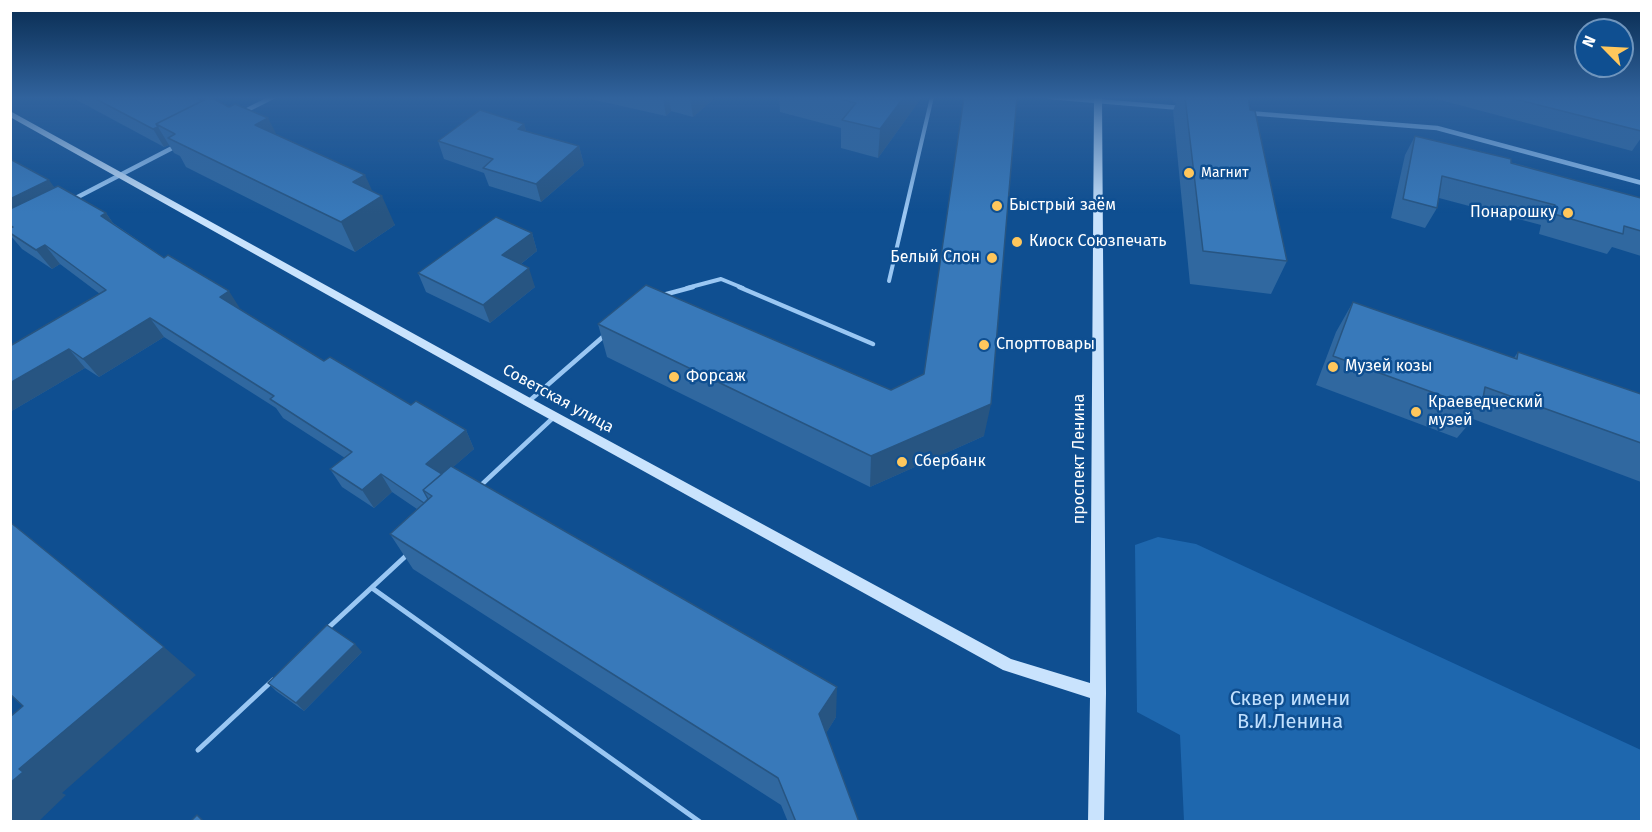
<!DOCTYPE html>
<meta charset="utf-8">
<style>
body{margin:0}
#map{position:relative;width:1652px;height:832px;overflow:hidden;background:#0f4f91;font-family:"Fira Sans",sans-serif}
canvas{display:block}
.frame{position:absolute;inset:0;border:12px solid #fff;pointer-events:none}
.north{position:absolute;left:1574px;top:18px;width:60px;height:60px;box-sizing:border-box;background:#0f4f91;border:2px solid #6f95bd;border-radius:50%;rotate:294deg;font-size:16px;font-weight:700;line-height:24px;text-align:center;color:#fff}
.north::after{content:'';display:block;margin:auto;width:21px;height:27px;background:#ffc75c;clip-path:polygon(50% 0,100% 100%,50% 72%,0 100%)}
</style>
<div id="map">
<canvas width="1652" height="832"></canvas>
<div class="frame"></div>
<div class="north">N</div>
</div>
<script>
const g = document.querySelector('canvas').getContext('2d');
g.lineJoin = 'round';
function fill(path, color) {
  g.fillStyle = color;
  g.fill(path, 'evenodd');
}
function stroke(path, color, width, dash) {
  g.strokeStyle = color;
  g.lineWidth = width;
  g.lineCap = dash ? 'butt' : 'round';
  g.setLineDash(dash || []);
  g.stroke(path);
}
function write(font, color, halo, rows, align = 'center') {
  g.font = font + ' "Fira Sans",sans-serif';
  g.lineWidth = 5;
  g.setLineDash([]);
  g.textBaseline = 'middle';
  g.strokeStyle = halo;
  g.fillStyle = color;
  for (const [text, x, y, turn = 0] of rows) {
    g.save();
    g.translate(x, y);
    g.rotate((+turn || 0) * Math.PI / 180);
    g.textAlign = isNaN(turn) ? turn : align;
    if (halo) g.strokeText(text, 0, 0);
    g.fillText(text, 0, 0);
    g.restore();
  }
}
const green = new Path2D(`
 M1158,537L1196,544L1641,750V821H1184L1180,735L1137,712L1135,545Z`);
const serviceFar2 = new Path2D(`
 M889,281L932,97
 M687,288L721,279L743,288`);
const serviceFar1 = new Path2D(`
 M739,287L873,344
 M663,295L693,287
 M528,402L605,335
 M478,488L555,416`);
const service = new Path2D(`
 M372,588L700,822
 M327,629L409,553
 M198,750L273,680`);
const minor = new Path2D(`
 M1049,97L1181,108
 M241,113L273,97
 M1248,113L1437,128L1642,183
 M70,201L178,145`);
const secondary = new Path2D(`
 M1094,97H1102L1106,693L1104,822H1088L1090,698L1003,670L524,405L10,117V111L532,399L1011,659L1090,683Z`);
const wall = new Path2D(`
 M71,97H193L276,134L372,191L395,225L355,252L186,167L180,156L174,153L169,145L164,147Z
 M581,97H716L693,117L671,111L666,116Z
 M779,97H922L878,158L841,148V128L780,112Z
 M1172,97H1248L1250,110L1287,261L1271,294L1190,284L1173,111L1176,103L1173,102Z
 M1429,97H1641V138L1632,151Z
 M524,124L526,131L579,146L584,165L541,202L489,186L484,173L444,159L438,141Z
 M1415,136L1641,198V256L1612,247L1607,254L1539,234L1541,225L1439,198L1437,208L1425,228L1391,218L1405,155Z
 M10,159L54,188L106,213L113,223L241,310L324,361L411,405L466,430L474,449L453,467L836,717L826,733L859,822H788L781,805L413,569L390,534L417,509L392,492L374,508L342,487L330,469L345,458L283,418L276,408L164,337L99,377L85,368L10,412L100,294L60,264L52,269L22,249L10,235Z
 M532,233L537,251L521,264L535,287L490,323L426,292L418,273Z
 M1353,302L1514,358L1518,352L1641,394V482L1473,419L1457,438L1316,385L1336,332Z
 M598,324L891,390L984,436L870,487L607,357Z
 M362,652L304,711L276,691L268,683Z`);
const shadedWall = new Path2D(`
 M663,97H669L671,111L666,116Z
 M690,97H716L693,117Z
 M904,97H922L878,158L880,129Z
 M268,118L283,147L255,125Z
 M524,124L529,143L518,129Z
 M158,127L169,145L164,147L153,129Z
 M579,146L584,165L541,202L536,184Z
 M365,175L376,199L382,196L395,225L355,252L341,222L353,182Z
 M49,180L63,199L10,225V199Z
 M106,213L119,232L101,216Z
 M532,233L537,251L508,274L502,255Z
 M45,245L60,264L52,269L36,250Z
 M529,268L535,287L490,323L483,305Z
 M229,291L241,310L220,297Z
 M150,318L164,337L99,377L83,359Z
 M69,349L85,368L10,412V383Z
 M991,404L984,436L870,487L871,456Z
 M466,430L474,449L436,482L426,464Z
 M381,474L392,492L374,508L362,490Z
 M355,644L362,652L304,711L296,703Z
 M164,647L196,675L62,793L66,795L38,822H10V783L19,769Z
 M837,687L836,717L820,743L819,714Z`);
const building = new Path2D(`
 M92,97H193L202,101L156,124L158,127L153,129Z
 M210,97L229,107L235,104L268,118L255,125L365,175L353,182L382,196L341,222L168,138L175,134L156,124Z
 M831,97H904L880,129L842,120L856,103Z
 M964,97H1017L991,404L871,456L598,324L646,285L891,390L924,374Z
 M1185,97H1248L1250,110L1255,111L1287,261L1203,251Z
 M1507,97H1641V131Z
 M480,110L524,124L518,129L579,146L536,184L483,168L493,159L438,141Z
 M1415,136L1511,159V163L1641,198V231L1624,226L1623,234L1554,214L1555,205L1442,176L1437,208L1403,199Z
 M10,159L49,180L10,199Z
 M58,186L106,213L101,216L164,258L168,255L229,291L220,297L324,361L330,357L411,405L416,401L466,430L426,464L442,474L423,490L428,499L424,503L381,474L362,490L330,469L352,452L270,399L274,396L150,318L83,359L69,349L10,383V346L106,290L45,245L36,250L10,233V228L13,227L10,225V209Z
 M496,217L532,233L502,255L529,268L483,305L418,273Z
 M1353,302L1517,359L1518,352L1641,394V443L1485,387L1481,410L1333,356Z
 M451,466L837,687L819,714L859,822H796L778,778L390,534L432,496L423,490Z
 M10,522L164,647L19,769L23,772L10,783V717L23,706L10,694Z
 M327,625L355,644L296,703L268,683Z
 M197,815L204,822H190Z`);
const markers = [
 [1189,173,6,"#ffc75c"],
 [997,206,6,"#ffc75c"],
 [1568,213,6,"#ffc75c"],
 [1017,242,6,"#ffc75c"],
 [992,258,6,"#ffc75c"],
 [984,345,6,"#ffc75c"],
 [1333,367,6,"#ffc75c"],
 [674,377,6,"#ffc75c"],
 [1416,412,6,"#ffc75c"],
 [902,462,6,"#ffc75c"]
];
const farPoinames = [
 ["Магнит",1201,173]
];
const poiNames = [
 ["Быстрый заём",1009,206],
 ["Понарошку",1556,213,"right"],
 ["Киоск Союзпечать",1029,242],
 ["Белый Слон",980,258,"right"],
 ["Спорттовары",996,345],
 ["Музей козы",1345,367],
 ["Форсаж",686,377],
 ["Краеведческий",1428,403],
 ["музей",1428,421],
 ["Сбербанк",914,462]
];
const streetNames = [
 ["Советская улица",558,399,29],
 ["проспект Ленина",1080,459,-90]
];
const nearParknames = [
 ["Сквер имени",1290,699],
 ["В.И.Ленина",1290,722]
];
fill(green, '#1e67ae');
stroke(serviceFar2, '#9ac7f3', 4);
stroke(serviceFar1, '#9ac7f3', 4.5);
stroke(service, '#9ac7f3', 5);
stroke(minor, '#9ac7f3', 4.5);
fill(secondary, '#c9e3fd');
fill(wall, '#3068a0');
fill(shadedWall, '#275582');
fill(building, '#3879ba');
stroke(building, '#275582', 1.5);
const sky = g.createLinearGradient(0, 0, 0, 213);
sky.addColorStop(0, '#082b50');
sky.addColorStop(0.46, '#31639d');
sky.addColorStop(1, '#31639d00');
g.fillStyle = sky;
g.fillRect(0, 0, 1652, 213);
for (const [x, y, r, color] of markers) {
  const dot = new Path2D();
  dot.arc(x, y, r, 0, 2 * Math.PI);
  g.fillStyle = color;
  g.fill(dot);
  stroke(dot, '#0f4f91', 2);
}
write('14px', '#fff', '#0f4f91', farPoinames, 'left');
write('16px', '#fff', '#0f4f91', poiNames, 'left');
write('16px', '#fff', '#0f4f91', streetNames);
write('20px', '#c1e0fe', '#0f4f91', nearParknames);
</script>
